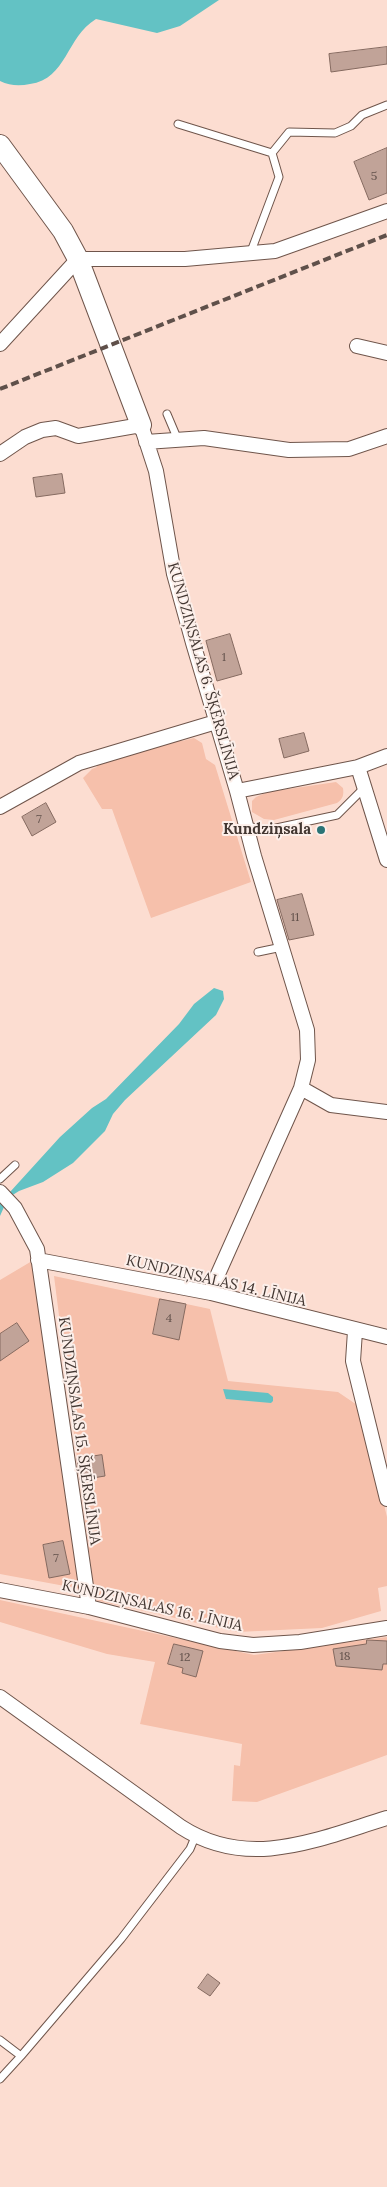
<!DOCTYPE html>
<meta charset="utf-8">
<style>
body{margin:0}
canvas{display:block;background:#fcddd1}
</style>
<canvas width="387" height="2187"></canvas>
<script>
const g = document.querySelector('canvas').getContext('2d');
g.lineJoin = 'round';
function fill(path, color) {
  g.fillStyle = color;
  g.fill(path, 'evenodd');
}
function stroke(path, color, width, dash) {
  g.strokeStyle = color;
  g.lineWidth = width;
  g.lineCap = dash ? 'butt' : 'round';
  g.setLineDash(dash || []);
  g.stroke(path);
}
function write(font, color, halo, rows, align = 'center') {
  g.font = font + ' Lora,serif';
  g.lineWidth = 4;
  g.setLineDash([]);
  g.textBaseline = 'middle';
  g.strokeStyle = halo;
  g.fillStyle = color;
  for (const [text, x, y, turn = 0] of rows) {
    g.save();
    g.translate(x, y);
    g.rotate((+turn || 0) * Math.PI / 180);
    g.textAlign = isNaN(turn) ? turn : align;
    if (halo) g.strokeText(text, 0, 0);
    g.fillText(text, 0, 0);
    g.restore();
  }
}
const green = new Path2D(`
 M177,738L182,741L194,738L202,743L206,759L215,765L251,882L151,918L112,809H102L83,778L92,769L97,767L95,761Z
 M336,782L343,788C344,795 343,799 337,803L274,820L264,819L252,812V801L256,797L268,792Z
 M32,1261L81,1589L0,1574V1280Z
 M54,1276L210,1309L228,1381L338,1392L360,1407L387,1517V1586L378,1588L381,1611L322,1628L237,1632L95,1600Z
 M0,1600L254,1655L387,1637V1755L257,1802L232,1801L234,1765L240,1766L242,1744L140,1724L155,1662L107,1654L0,1622Z`);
const water = new Path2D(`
 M0,0H219L180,26L157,33L96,19C66,37 67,79 30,84C20,86 10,86 0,81Z
 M214,988L223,991L224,999L216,1015L125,1100L113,1114L105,1131L73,1163L43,1182L19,1191L8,1198L0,1216V1203L60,1137L92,1108L106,1099L179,1024L194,1004Z
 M223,1389L268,1393L273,1397V1401L271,1403L226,1399Z`);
const building = new Path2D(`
 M387,47V64L331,72L329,54Z
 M387,148V193L369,200L354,162Z
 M62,474L65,493L36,497L33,478Z
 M230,634L242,674L217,681L206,641Z
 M304,733L309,751L284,758L279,739Z
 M46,803L56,822L32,836L22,817Z
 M302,894L314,935L289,940L277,900Z
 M160,1299L186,1304L179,1340L153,1334Z
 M17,1323L29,1341L0,1361V1334Z
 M102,1455L105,1476L80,1480L77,1459Z
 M63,1541L70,1574L49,1578L43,1545Z
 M367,1640L387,1641V1664H383L382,1670L336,1666L333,1649L366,1644Z
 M174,1644L203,1651L196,1677L182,1673L183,1668L168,1664Z
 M208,1974L220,1983L210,1996L198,1988Z`);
const lane = new Path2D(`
 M178,124L272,153L279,177L250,254
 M272,153L289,132L335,133L351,126L362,115L387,105
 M167,414L178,440
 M246,826L267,830L337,815L364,788
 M258,952L282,947
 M0,1179L15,1165
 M0,2040L21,2056L121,1939L190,1849L195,1837
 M0,2079L21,2056`);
const street = new Path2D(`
 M0,344L78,259H185L275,251L387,211
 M357,346L387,353
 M146,442L204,438L289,450L349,449L387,436
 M0,454L25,437L42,430L56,428L78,436L141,425L156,471L174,574L193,643L237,791L254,856L307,1030L308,1060L301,1088L214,1283L211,1293
 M358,767L387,860
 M237,791L358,767L387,756
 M0,807L79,763L216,722
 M301,1088L331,1105L387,1112
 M0,1192L15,1208L37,1249L89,1607
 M38,1260L211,1293L387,1337
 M355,1331L353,1361L387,1499
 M0,1590L89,1607L220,1641L253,1645L300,1642L387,1628
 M0,1697L181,1827C249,1871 318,1839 387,1818`);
const secondary = new Path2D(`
 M0,145L63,231L78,259L141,425`);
const rail = new Path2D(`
 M0,389L387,235`);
const markers = [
 [321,830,5,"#2a7476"]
];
const numberNames = [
 ["5",374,177],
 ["1",224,658],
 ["7",39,820],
 ["11",295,918],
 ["4",169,1319],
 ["7",56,1559],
 ["18",345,1657],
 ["12",185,1658]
];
const streetNames = [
 ["KUNDZIŅSALAS 6. ŠĶĒRSLĪNIJA",203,671,74],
 ["KUNDZIŅSALAS 14. LĪNIJA",216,1281,13],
 ["KUNDZIŅSALAS 15. ŠĶĒRSLĪNIJA",79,1431,82],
 ["KUNDZIŅSALAS 16. LĪNIJA",152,1606,13]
];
const poiNames = [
 ["Kundziņsala",311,830]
];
fill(green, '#f6c0ab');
fill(water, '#63c2c4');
fill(building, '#c1a398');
stroke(building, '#856a60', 1);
stroke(lane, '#6f554b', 9);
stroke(street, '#6f554b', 16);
stroke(secondary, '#6f554b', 22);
stroke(lane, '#fff', 7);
stroke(street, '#fff', 14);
stroke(secondary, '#fff', 20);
stroke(rail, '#5f504a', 4, [8, 4]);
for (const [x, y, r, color] of markers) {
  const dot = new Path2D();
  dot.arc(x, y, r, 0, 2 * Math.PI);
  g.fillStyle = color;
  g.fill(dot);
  stroke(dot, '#fcefea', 2);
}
write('12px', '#62514b', null, numberNames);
write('15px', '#423631', '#fcefea', streetNames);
write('bold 15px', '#423631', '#fcefea', poiNames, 'right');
</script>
